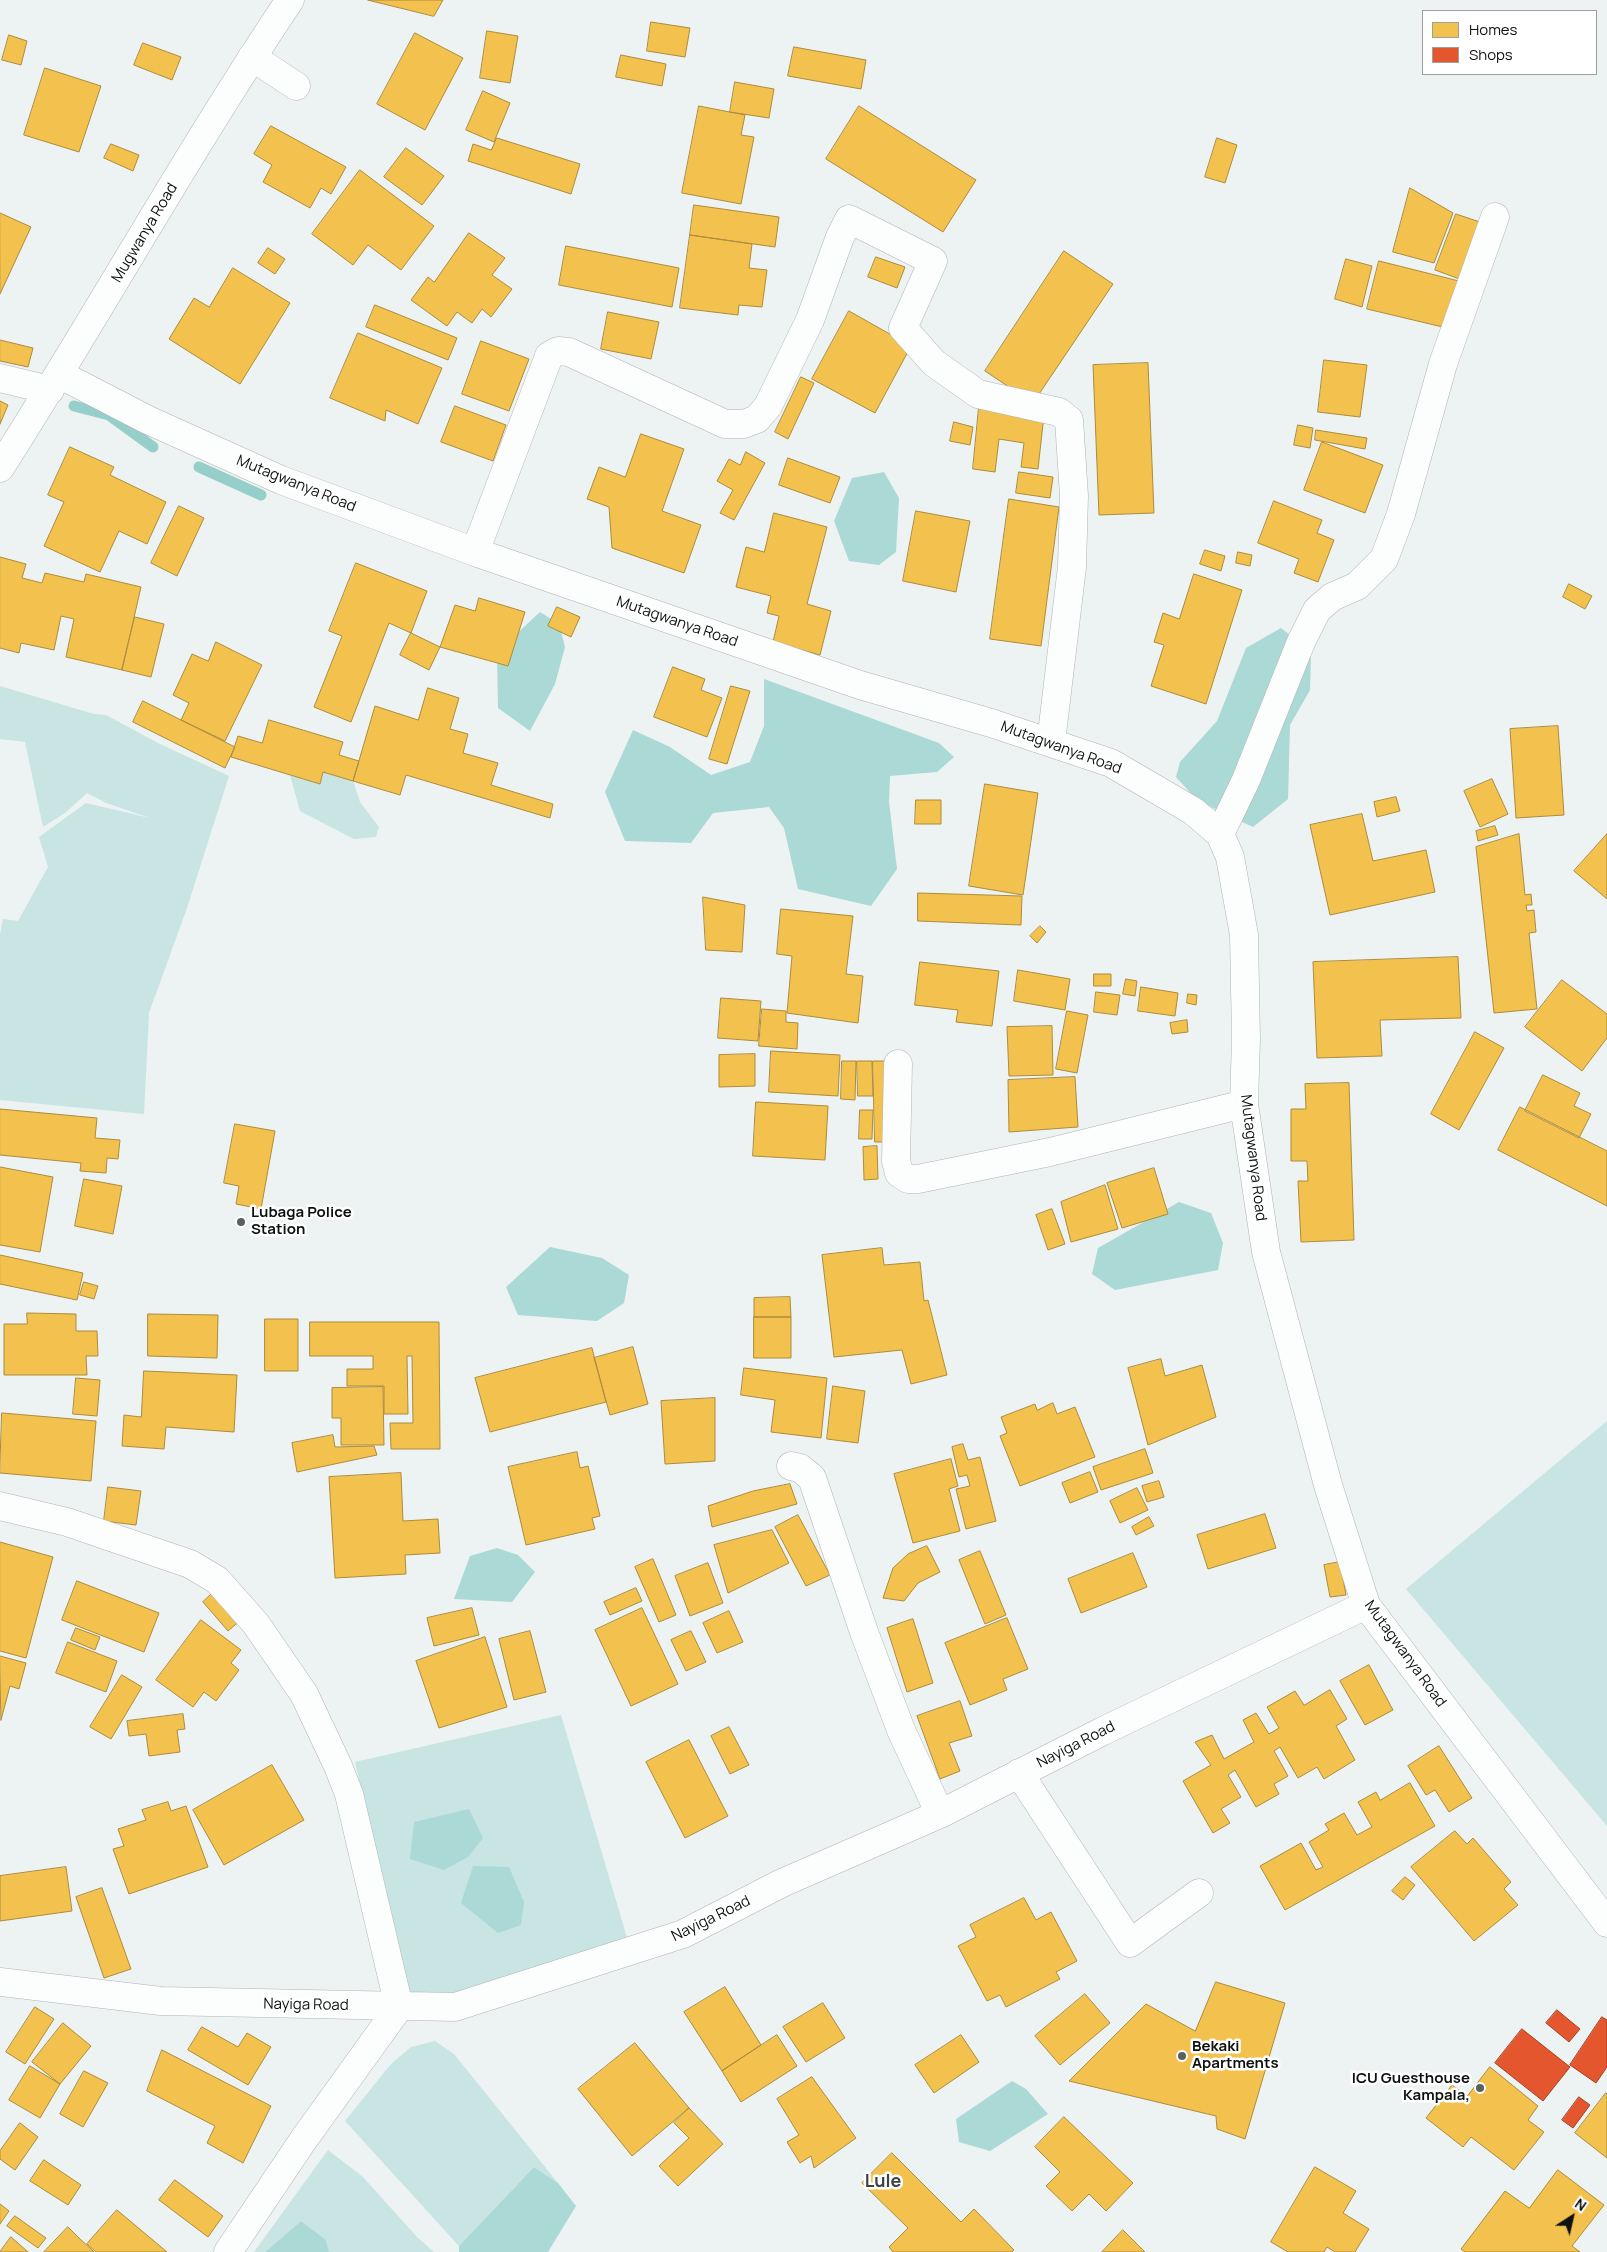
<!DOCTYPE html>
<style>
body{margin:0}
#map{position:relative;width:1607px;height:2252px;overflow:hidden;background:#edf2f2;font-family:Manrope,sans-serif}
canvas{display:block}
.legend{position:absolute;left:1422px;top:10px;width:175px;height:65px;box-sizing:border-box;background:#fff;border:1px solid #9ea09f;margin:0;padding:6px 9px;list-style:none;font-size:15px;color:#0d1110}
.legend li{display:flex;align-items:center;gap:10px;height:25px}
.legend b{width:25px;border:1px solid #9ea09f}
.north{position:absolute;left:1547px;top:2192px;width:50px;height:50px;-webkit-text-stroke:4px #fff;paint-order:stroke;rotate:35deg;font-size:14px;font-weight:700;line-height:20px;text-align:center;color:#0d1110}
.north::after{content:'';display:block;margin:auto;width:18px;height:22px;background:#0d1110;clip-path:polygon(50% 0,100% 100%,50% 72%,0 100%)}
</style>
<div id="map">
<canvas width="1607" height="2252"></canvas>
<ul class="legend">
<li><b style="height:14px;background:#f2c14e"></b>Homes</li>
<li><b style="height:14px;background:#e4572e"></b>Shops</li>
</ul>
<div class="north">N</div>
</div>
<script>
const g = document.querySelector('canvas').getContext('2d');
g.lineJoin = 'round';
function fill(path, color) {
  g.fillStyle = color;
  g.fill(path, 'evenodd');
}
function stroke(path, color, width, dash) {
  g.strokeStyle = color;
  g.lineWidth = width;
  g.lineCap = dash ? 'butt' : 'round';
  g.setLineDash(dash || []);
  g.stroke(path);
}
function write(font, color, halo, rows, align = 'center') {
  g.font = font + ' Manrope,sans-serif';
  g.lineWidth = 5;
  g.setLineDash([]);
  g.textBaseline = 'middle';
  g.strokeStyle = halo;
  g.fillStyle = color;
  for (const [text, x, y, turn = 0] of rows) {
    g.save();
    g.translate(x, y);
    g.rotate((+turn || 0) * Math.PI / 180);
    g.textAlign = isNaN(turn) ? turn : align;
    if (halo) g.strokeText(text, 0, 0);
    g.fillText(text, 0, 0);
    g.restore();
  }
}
const green = new Path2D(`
 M0,686L94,714L106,715L160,744L229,776L187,908L149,1013L144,1114L0,1100V934L3,919L18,921L48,867L39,837L86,803L150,818L106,803L87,793L65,813L43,827L25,742L0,739Z
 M323,772L353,781L360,802L379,827L376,837L354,839L300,811L290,775L320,784Z
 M1607,1421V1826L1406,1589Z
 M561,1715L631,1951L440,2002L409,1992L355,1762Z
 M435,2041L454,2054L558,2183L534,2167L459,2246L345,2121L391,2064L411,2047Z
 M328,2150L363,2177L417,2237L434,2252H329L326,2240L301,2221L265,2252H254Z`);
const forest = new Path2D(`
 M884,472L899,498L896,552L879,565L849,561L834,521L852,478Z
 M540,612L559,624L565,647L555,684L530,731L498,708L497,652Z
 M1281,628L1311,652L1310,690L1290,725L1288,799L1253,827L1198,801L1176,777L1180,762L1217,721L1246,648Z
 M764,679L939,743L954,757L937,772L890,776L889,802L897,869L871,906L798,889L784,828L769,807L713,813L691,843L625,841L605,792L633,730L670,747L711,775L750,762L764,726Z
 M1179,1202L1211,1213L1223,1243L1218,1270L1115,1290L1092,1274L1098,1248Z
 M550,1247L602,1258L629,1275L624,1303L597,1321L518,1315L506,1287Z
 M497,1548L518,1555L535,1572L512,1602L454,1599L470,1556Z
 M469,1809L483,1838L468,1857L444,1870L410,1859L414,1822Z
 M473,1866L509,1867L524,1902L521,1925L498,1933L461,1903Z
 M1012,2081L1026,2089L1048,2114L990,2151L959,2142L956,2119Z
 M534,2167L558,2183L576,2206L548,2252H459V2246Z
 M301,2221L326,2240L329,2252H265Z`);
const homes = new Path2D(`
 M368,0H443L434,16Z
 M651,22L690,28L685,57L647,51Z
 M487,31L518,36L510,83L480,78Z
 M415,33L463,58L425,130L377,104Z
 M9,35L27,41L21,65L2,60Z
 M143,43L181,57L172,80L134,65Z
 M794,47L866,60L861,89L788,76Z
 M621,55L666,64L662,86L616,77Z
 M45,68L101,86L79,152L24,135Z
 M735,82L774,89L769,118L730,112Z
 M483,91L510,103L494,142L466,130Z
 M699,106L745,115L741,135L754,137L741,204L682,193Z
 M859,106L976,180L943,232L826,159Z
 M271,126L346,167L331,194L321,188L310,208L263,182L272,165L254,154Z
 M497,138L580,164L571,194L468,161L473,144L491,150Z
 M1217,138L1237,145L1225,183L1205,177Z
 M111,144L139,155L133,171L104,158Z
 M406,148L444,176L422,205L384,177Z
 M360,170L434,226L401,270L368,245L353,265L312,234Z
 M1410,188L1453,213L1434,263L1393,252Z
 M694,205L779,217L775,247L690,235Z
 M0,213L31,227L0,294Z
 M1456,214L1486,224L1465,281L1435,270Z
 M469,233L505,258L492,275L512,289L491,317L482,309L472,323L457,312L447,326L411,300L428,277L434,282Z
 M690,235L752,244L749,268L767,270L762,307L739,305L738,315L680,308Z
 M566,246L679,268L672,307L559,285Z
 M268,248L285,259L275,274L258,263Z
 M1064,251L1113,284L1033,403L985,371Z
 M876,257L905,267L897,288L868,277Z
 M1346,259L1372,266L1362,307L1335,299Z
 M1379,261L1463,282L1451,329L1367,309Z
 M233,268L290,303L240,384L169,339L194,298L209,307Z
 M375,305L457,338L448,360L366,327Z
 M849,311L911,346L875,413L812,379Z
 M608,312L659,322L651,359L601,349Z
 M358,333L442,368L418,424L386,410L385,421L330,398Z
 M0,340L33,348L28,367L0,361Z
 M481,341L529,359L509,411L462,394Z
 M1324,360L1367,365L1360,417L1318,412Z
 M1148,363L1154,513L1099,515L1093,365Z
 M801,377L814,383L788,439L775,432Z
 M0,401L8,405L0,424Z
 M455,406L506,425L493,461L441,442Z
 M979,407L1044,415L1038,469L1021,467L1024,443L999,439L995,472L973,469Z
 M954,422L973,427L970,445L950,441Z
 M1298,425L1313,428L1310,448L1294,445Z
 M1316,430L1367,438L1365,449L1315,440Z
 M641,434L684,449L662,511L701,525L684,573L612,548L609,507L587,499L599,467L625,477Z
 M1322,442L1383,465L1365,513L1304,490Z
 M70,447L114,467L110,475L166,502L147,544L119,531L100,572L44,546L64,502L48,495Z
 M746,452L765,463L734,520L720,513L733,490L717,481L729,459L740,465Z
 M788,458L840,477L830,503L779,485Z
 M1019,472L1053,477L1050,498L1016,493Z
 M1009,499L1059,507L1041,646L990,639Z
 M1274,501L1322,520L1317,533L1334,540L1318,582L1294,573L1299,559L1258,543Z
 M179,506L204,518L177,576L151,563Z
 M916,511L970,521L956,592L903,581Z
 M774,513L827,527L807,604L831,611L820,655L773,642L779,616L767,613L771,596L736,587L746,547L764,552Z
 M1205,550L1225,556L1221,571L1200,564Z
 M1238,552L1252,555L1250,566L1236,563Z
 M0,557L26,564L22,578L42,583L45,573L84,582L86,574L141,587L122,670L66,657L74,619L61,616L54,650L21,643L19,653L0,648Z
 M356,563L427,591L411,633L389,623L351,722L314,707L342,636L329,631Z
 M1194,574L1242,590L1206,704L1151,686L1164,645L1154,642L1163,613L1179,619Z
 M1569,584L1592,596L1585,609L1563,597Z
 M479,598L525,612L508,666L440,647L455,605L475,611Z
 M557,607L580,617L571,637L548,626Z
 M135,617L164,624L151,677L122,670Z
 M411,633L440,647L429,670L400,655Z
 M216,642L262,665L225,741L181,720L189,703L173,695L192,654L208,661Z
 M673,667L705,679L701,690L722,698L707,737L654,717Z
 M731,686L750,691L727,764L709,759Z
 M428,688L459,698L450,729L468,734L463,753L498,763L491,785L553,804L550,818L406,775L400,795L353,781L375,706L418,720Z
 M143,701L235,747L225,768L133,722Z
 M269,720L343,742L339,755L359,761L353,781L323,772L320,784L231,757L238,736L262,743Z
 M1558,726L1564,815L1516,818L1510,729Z
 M1492,779L1508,814L1480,827L1464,791Z
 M985,784L1038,793L1023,895L969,886Z
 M1396,797L1400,811L1377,817L1374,802Z
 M916,800H941V824H915Z
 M1362,814L1373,861L1426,850L1435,892L1330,915L1310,825Z
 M1495,826L1498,835L1478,841L1476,831Z
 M1519,834L1525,895L1531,894L1532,905H1526L1527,911L1534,910L1536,932L1529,933L1537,1009L1494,1013L1476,847Z
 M1607,834V899L1574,871Z
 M918,893L1022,896L1021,925L918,921Z
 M703,897L745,905L742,952L706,950Z
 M781,909L853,916L846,974L863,976L858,1023L787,1013L792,956L777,954Z
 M1040,926L1046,932L1037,943L1030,936Z
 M1458,957L1461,1018L1380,1020L1382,1056L1317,1058L1313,962Z
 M920,962L999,971L992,1026L956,1022L958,1010L915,1005Z
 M1018,970L1070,979L1065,1010L1014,1001Z
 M1094,974H1111V986H1094Z
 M1126,979L1137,981L1135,996L1123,994Z
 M1562,980L1607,1014V1038L1582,1071L1525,1027Z
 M1141,987L1178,993L1175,1016L1138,1011Z
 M1096,992L1120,995L1117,1015L1094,1012Z
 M1188,994L1197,995L1196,1005L1187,1003Z
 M721,998L761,1001L758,1041L718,1038Z
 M762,1009L786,1011V1022L798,1023L797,1049L759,1046Z
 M1067,1011L1088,1015L1077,1073L1056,1069Z
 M1187,1020L1188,1032L1172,1034L1170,1023Z
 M1052,1026L1053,1075L1009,1076L1007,1027Z
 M1475,1032L1504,1048L1459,1130L1431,1114Z
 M771,1051L840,1055L838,1096L769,1092Z
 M755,1054V1086L719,1087V1055Z
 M842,1061H856L855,1100L841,1099Z
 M857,1061H872L873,1096H858Z
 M873,1061H892L894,1142H875Z
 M1543,1075L1580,1093L1574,1106L1591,1114L1579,1138L1525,1111Z
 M1075,1077L1078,1127L1009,1132L1008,1080Z
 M1349,1083L1354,1240L1301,1242L1298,1181H1308L1307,1161H1291V1109H1306L1305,1084Z
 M756,1102L828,1106L825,1160L753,1156Z
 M1520,1107L1607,1151V1206L1498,1150Z
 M0,1109L97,1118L95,1138L120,1140L118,1159L107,1158L106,1173L80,1171L81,1163L0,1155Z
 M860,1110H873L872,1139H859Z
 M235,1124L275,1131L261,1209L236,1204L239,1186L224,1183Z
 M877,1146L878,1179L864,1180L863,1147Z
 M0,1167L53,1177L40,1252L0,1245Z
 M1154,1168L1168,1214L1122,1228L1107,1183Z
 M84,1179L122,1186L113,1234L75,1226Z
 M1105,1185L1118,1229L1071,1242L1061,1202Z
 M1052,1209L1065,1244L1048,1250L1036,1215Z
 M882,1248L884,1265L920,1262L924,1301L928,1300L947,1375L911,1384L902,1350L834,1357L822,1255Z
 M0,1255L83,1273L77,1300L0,1284Z
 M84,1282L98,1286L94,1299L80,1295Z
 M790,1297L791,1317H754V1298Z
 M27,1313L76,1314V1331H97L98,1356H86L87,1375H4V1324H27Z
 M148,1314L218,1315L217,1358L148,1356Z
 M754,1317H791V1358H754Z
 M265,1319H298V1371H265Z
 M310,1322H439L440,1449H391L390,1423H413L412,1356H407L408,1414H384V1386H347V1369H373V1356H310Z
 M633,1347L648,1404L610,1415L594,1358Z
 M592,1348L606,1402L490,1432L475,1378Z
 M1161,1359L1165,1376L1202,1365L1216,1417L1148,1445L1128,1368Z
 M744,1368L827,1378L821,1438L771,1432L775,1400L741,1395Z
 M144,1371L237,1375L234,1432L166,1427L164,1449L122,1446L124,1415L141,1417Z
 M76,1378L100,1380L97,1416L73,1414Z
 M833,1386L865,1391L858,1443L827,1439Z
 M383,1387L384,1445H341V1418H332V1388Z
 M715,1398V1461L665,1464L661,1401Z
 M1053,1403L1057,1414L1075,1407L1095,1457L1020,1486L1000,1436L1007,1433L1001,1417L1035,1404L1037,1410Z
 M2,1413L96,1421L91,1481L0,1473Z
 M333,1435L335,1447L374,1446L377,1455L297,1472L292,1443Z
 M963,1444L968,1460L980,1457L996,1521L966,1529L956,1489L970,1486L967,1475L959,1477L952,1447Z
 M1145,1449L1153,1473L1101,1490L1093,1467Z
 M577,1452L580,1468L588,1466L600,1516L592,1518L595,1529L526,1545L508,1467Z
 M951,1459L958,1486L949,1489L960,1531L913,1543L894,1474Z
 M1090,1472L1098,1492L1070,1503L1062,1483Z
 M401,1473L403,1521L438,1519L440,1553L405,1555L406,1574L335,1578L329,1477Z
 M1159,1481L1164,1497L1147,1502L1142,1486Z
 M790,1484L797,1504L712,1527L708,1506L753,1491Z
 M108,1487L141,1491L136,1525L104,1521Z
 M1137,1488L1148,1510L1120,1523L1110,1501Z
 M1265,1514L1276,1548L1208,1569L1197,1535Z
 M798,1515L830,1575L806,1586L775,1527Z
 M1149,1517L1154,1526L1136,1535L1132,1527Z
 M772,1530L789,1563L728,1593L714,1545Z
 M0,1542L53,1557L26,1658L0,1651Z
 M927,1546L940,1572L918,1583L904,1601L883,1598L893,1568L908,1554Z
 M980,1551L1006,1615L985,1624L959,1560Z
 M1133,1553L1147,1587L1081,1613L1068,1579Z
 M653,1559L676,1615L659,1622L635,1567Z
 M1340,1562L1346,1595L1330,1597L1324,1565Z
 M708,1563L723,1603L690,1616L675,1576Z
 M77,1581L159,1613L144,1652L62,1620Z
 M636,1588L642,1601L610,1615L604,1602Z
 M216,1590L242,1619L228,1631L203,1602Z
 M472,1608L479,1635L434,1646L427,1618Z
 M642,1608L678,1684L631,1706L595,1630Z
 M729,1611L743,1642L717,1653L703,1623Z
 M1007,1618L1028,1669L1003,1679L1007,1690L970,1705L945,1643Z
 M913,1619L933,1683L907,1692L887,1628Z
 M201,1620L241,1650L231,1663L239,1670L216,1701L204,1692L193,1707L156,1680Z
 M76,1628L100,1637L95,1650L71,1640Z
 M530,1631L546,1692L514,1700L499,1639Z
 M691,1631L706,1662L686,1671L671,1640Z
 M485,1637L507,1707L439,1728L416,1661Z
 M68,1642L117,1661L106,1692L56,1673Z
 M0,1656L26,1663L19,1689L10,1686L1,1720Z
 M1369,1665L1393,1710L1365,1725L1340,1681Z
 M122,1675L142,1687L111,1739L90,1727Z
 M1330,1690L1347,1719L1336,1726L1355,1760L1324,1779L1317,1767L1298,1778L1280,1747L1274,1751L1288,1776L1274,1784L1279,1794L1256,1807L1235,1770L1228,1775L1241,1797L1221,1809L1230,1823L1213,1833L1183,1781L1211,1765L1195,1742L1212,1735L1224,1759L1254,1742L1243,1720L1256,1713L1269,1734L1279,1728L1267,1707L1295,1691L1304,1705Z
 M960,1701L972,1736L949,1743L960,1771L940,1779L917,1716Z
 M183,1714L185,1729L177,1730L180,1752L149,1756L146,1734L129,1736L127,1721Z
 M729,1727L749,1765L730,1774L711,1736Z
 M689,1740L728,1816L685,1838L646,1762Z
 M1439,1746L1472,1798L1449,1812L1435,1790L1426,1795L1408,1766Z
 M272,1765L304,1820L224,1865L193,1810Z
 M1410,1783L1435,1826L1285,1910L1260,1866L1301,1843L1316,1870L1323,1867L1309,1842L1329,1830L1325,1824L1344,1813L1357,1835L1372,1827L1358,1802L1376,1792L1380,1800Z
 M168,1802L171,1811L186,1806L208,1867L129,1894L113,1849L124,1846L118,1829L146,1820L142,1810Z
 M1455,1831L1467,1844L1473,1838L1511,1882L1504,1889L1518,1905L1474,1941L1411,1867Z
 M66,1867L72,1911L0,1921V1876Z
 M1405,1877L1415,1885L1403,1900L1392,1891Z
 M102,1888L131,1969L104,1978L76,1897Z
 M1024,1898L1036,1920L1051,1912L1077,1961L1056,1972L1060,1979L1006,2007L1000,1995L987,2001L958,1946L976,1937L970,1925Z
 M1216,1982L1285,2003L1245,2139L1217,2129L1216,2116L1069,2081L1146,2004L1195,2031Z
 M725,1987L761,2045L722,2071L684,2012Z
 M1085,1994L1110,2023L1060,2065L1035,2036Z
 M823,2003L845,2038L806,2062L783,2027Z
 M35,2007L54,2019L25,2064L6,2052Z
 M63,2023L91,2046L60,2084L32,2062Z
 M202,2027L238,2047L247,2033L271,2047L248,2085L188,2050Z
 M777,2035L797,2066L741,2102L722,2071Z
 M961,2035L979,2062L934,2093L915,2065Z
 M635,2043L689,2108L632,2156L578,2089Z
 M162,2050L271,2106L243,2163L207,2143L215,2126L147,2091Z
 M30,2066L60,2084L40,2118L9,2100Z
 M1490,2067L1538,2106L1528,2120L1544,2132L1514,2170L1471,2137L1463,2147L1426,2118L1452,2085L1467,2096Z
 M84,2071L108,2083L83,2127L60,2114Z
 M812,2077L856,2138L814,2168L811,2156L800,2163L787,2142L799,2135L777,2099Z
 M1606,2093L1607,2094V2158L1575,2133Z
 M689,2108L723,2144L678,2186L659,2166L689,2138L674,2123Z
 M1064,2117L1133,2183L1106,2211L1089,2194L1072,2211L1046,2186L1060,2172L1035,2147Z
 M20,2123L38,2137L15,2170L0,2159V2151Z
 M892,2153L961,2222L974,2209L1014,2250L1012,2252H893L889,2247L908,2228L862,2183Z
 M44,2160L81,2185L68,2205L30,2181Z
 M1315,2167L1356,2191L1343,2213L1369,2229L1355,2252H1335L1327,2247L1324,2252H1288L1271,2242Z
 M1558,2170L1604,2205L1572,2246L1580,2252H1465L1461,2249L1505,2191L1529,2208Z
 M175,2180L223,2216L208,2237L159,2200Z
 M0,2204L9,2211L0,2224Z
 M117,2210L167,2252H96L87,2244Z
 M15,2216L46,2238L38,2248L7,2226Z
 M68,2227L78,2237L94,2252H44Z
 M1123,2230L1145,2252H1102Z
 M11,2237L28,2252H0Z`);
const shops = new Path2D(`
 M1557,2010L1580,2029L1569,2042L1546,2023Z
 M1602,2017L1607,2020V2067L1596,2083L1570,2065Z
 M1522,2029L1570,2067L1543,2101L1495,2063Z
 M1579,2097L1590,2105L1573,2128L1562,2120Z`);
const stream = new Path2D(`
 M74,406L109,415L153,447
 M199,467L261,495`);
const minor = new Path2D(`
 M252,57L296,86
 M59,374L148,420L281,480L475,552L860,685L991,723L1111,763L1193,811L1220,834L1230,857L1244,935L1246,1039L1244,1104L1266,1252L1328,1485L1366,1605L1607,1923
 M0,378L50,390
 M475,552L549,356L558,351L569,352L725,424H744L757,419L768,406L810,320L840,237L849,219L933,261L903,328L934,363L978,394L1059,412L1069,420L1074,496L1072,567L1051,742
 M1220,834L1246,780L1301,642L1317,610L1332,597L1357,586L1384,559L1401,514L1443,364L1495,217
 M898,1064L896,1161L899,1173L908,1179H918L1050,1152L1244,1104
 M791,1466L800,1468L812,1478L864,1632L901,1730L940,1814
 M0,1506L67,1522L190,1564L217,1580L256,1624L304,1694L338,1766L349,1794L399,2007L304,2139L228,2252
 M1019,1773L1130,1943L1199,1893
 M0,1982L161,2001L455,2007L683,1934L782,1883L940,1814L1103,1731L1366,1605`);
const tertiary = new Path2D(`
 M0,468C99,313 188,152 290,0`);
const markers = [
 [241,1222,5,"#5b605f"],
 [1182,2056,5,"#5b605f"],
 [1480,2088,5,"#5b605f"]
];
const streetNames = [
 ["Mugwanya Road",145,233,-59],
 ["Mutagwanya Road",296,484,22],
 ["Mutagwanya Road",677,622,19],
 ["Mutagwanya Road",1061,748,20],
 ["Mutagwanya Road",1253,1158,83],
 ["Mutagwanya Road",1405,1654,54],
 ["Nayiga Road",1076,1745,-27],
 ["Nayiga Road",711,1919,-26],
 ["Nayiga Road",306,2005,1]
];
const poiNames = [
 ["Lubaga Police",251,1213],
 ["Station",251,1230],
 ["Bekaki",1192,2047],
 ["Apartments",1192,2064],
 ["ICU Guesthouse",1470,2079,"right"],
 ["Kampala,",1470,2096,"right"]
];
const quarterNames = [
 ["Lule",883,2182]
];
fill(green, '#c8e5e3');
fill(forest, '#abd9d5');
fill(homes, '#f2c14e');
stroke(homes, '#ad8c3b', 1);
fill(shops, '#e4572e');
stroke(shops, '#a44225', 1);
stroke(stream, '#96cfc9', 11);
stroke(minor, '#b1b4b4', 29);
stroke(tertiary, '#b1b4b4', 29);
stroke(minor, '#fcfdfd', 28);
stroke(tertiary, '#fcfdfd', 28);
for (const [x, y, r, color] of markers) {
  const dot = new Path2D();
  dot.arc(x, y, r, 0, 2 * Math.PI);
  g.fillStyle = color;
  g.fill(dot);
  stroke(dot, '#fff', 2);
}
write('15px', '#0d1110', '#fff', streetNames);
write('bold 15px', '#0d1110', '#fff', poiNames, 'left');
write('bold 18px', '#3b4342', '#fff', quarterNames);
</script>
